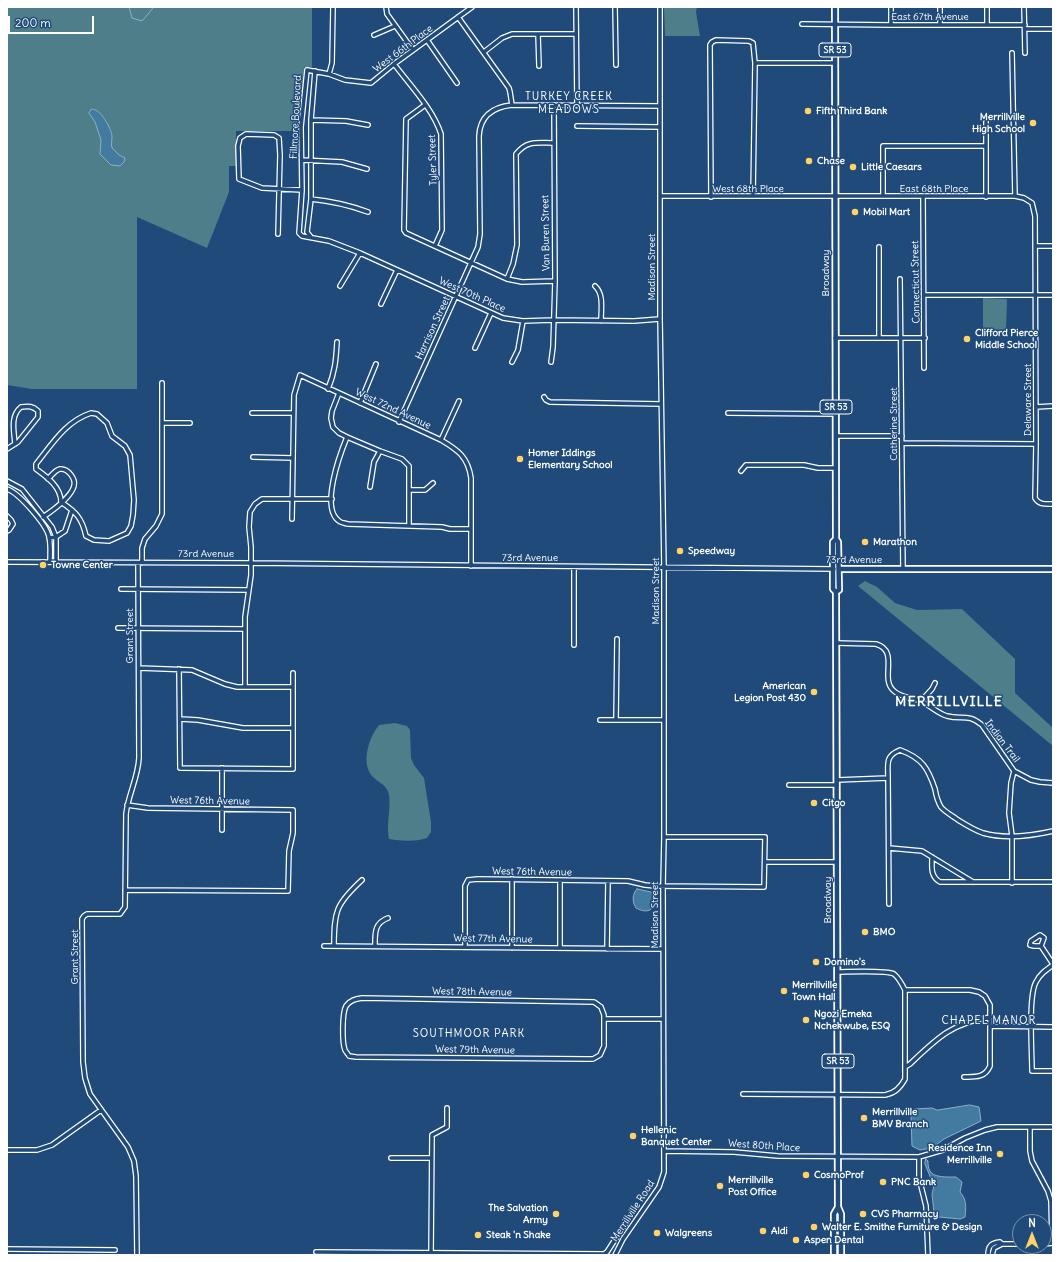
<!DOCTYPE html>
<style>
body{margin:0}
#map{position:relative;width:1060px;height:1262px;overflow:hidden;background:#1f4a7a;font-family:Delius,sans-serif}
canvas{display:block}
.frame{position:absolute;inset:0;border:8px solid #fff;pointer-events:none}
.north{position:absolute;left:1012px;top:1214px;width:40px;height:40px;box-sizing:border-box;background:#1f4a7a;border:1px solid #7992af;border-radius:50%;rotate:0deg;font-size:11px;font-weight:700;line-height:16px;text-align:center;color:#fff}
.north::after{content:'';display:block;margin:auto;width:14px;height:18px;background:#ffd166;clip-path:polygon(50% 0,100% 100%,50% 72%,0 100%)}
.scale{position:absolute;left:8px;top:16px;width:86px;height:18px;box-sizing:border-box;border:2px solid #fff;border-top:0;padding-left:5px;font-size:12px;line-height:14px;white-space:nowrap;color:#fff;-webkit-text-stroke:3px #1f4a7a;paint-order:stroke}
</style>
<div id="map">
<canvas width="1060" height="1262"></canvas>
<div class="frame"></div>
<div class="north">N</div>
<div class="scale">200 m</div>
</div>
<script>
const g = document.querySelector('canvas').getContext('2d');
g.lineJoin = 'round';
function fill(path, color) {
  g.fillStyle = color;
  g.fill(path, 'evenodd');
}
function stroke(path, color, width, dash) {
  g.strokeStyle = color;
  g.lineWidth = width;
  g.lineCap = dash ? 'butt' : 'round';
  g.setLineDash(dash || []);
  g.stroke(path);
}
function write(font, color, halo, rows, align = 'center') {
  g.font = font + ' Delius,sans-serif';
  g.lineWidth = 3;
  g.setLineDash([]);
  g.textBaseline = 'middle';
  g.strokeStyle = halo;
  g.fillStyle = color;
  for (const [text, x, y, turn = 0] of rows) {
    g.save();
    g.translate(x, y);
    g.rotate((+turn || 0) * Math.PI / 180);
    g.textAlign = isNaN(turn) ? turn : align;
    if (halo) g.strokeText(text, 0, 0);
    g.fillText(text, 0, 0);
    g.restore();
  }
}
const green = new Path2D(`
 M7,7H312V67H304L300,131H236V166H229V192L207,248L137,217V389H32L7,385Z
 M664,7H697L696,12L700,36H665Z
 M983,298L1007,299L1006,332H983Z
 M865,581L877,587L895,603L917,610L962,609L1015,659V693L1053,728V746L858,586Z
 M395,723L407,726L410,730L411,758L414,765L424,778L431,822V832L427,838C414,842 402,841 389,839C386,824 391,810 389,795C387,785 379,783 373,777C360,764 369,737 379,725Z`);
const water = new Path2D(`
 M92,109C101,109 111,128 112,136C112,140 111,144 112,148L119,155L125,158L124,162L120,166L111,165L100,154L101,140L95,122L89,113Z
 M637,889L651,892L655,895C656,909 649,915 636,908C632,902 632,894 637,889Z
 M970,1105L979,1107L981,1121L944,1139L932,1148L920,1150L912,1146L911,1115L914,1109L932,1108L937,1110Z
 M926,1159L928,1161C928,1164 928,1168 930,1171C933,1178 949,1177 956,1177L962,1182L960,1192C967,1200 966,1207 965,1217L960,1219L939,1217L934,1213L932,1194L934,1186L925,1164Z`);
const stream = new Path2D(`
 M129,7L132,18L142,21L154,7`);
const minor = new Path2D(`
 M386,7L387,14L413,50
 M472,7L394,64L371,83L345,80L329,74L307,70L301,127L302,190L299,233L302,236L329,241L360,253L503,318L523,321L554,320L634,321L660,319
 M576,7L577,105
 M615,7L616,65
 M940,7V24
 M1024,7L1025,53
 M458,17L509,88L510,92L512,105
 M802,24L891,25H1025
 M891,25V7
 M987,25V7
 M1025,29H1053
 M538,34L539,66
 M374,35L395,26
 M427,40L457,83
 M484,52L502,38L512,34H575
 M1012,53L1015,196
 M755,63H835
 M394,64C410,85 433,109 441,134L442,230L435,246
 M329,74L332,63L333,7
 M425,105L406,119L404,230L406,233L507,279L522,282L555,281
 M311,120L346,121L368,125
 M577,126L659,127
 M302,160L342,162L367,169
 M660,196H1015L1024,198L1032,203L1035,216L1036,444L1035,498C1039,505 1045,504 1053,504
 M883,196V146H985
 M923,196L924,368
 M711,197L710,45L712,42L716,40L749,41L753,43L755,63L753,196
 M986,197V122
 M311,199C331,201 349,205 368,212
 M278,234L280,155L279,138L274,135L246,134L240,138L238,146L239,179L262,188L302,190
 M311,237L307,232L311,199V120L315,71
 M1035,246H1053
 M507,279L513,264L517,245L516,154C527,140 537,143 553,143
 M900,279L903,569
 M340,286L360,253
 M595,286C604,294 601,309 601,321
 M924,295H1053
 M381,304L397,270
 M835,338H925
 M879,338V247
 M475,348L491,313
 M512,362L518,350L523,321
 M551,362L553,347L555,281L554,105
 M328,389C335,372 336,360 337,342
 M339,393L332,411L331,418L333,427L339,433L347,437L380,451L402,459L409,466V526
 M544,397L546,400L550,402L661,404
 M360,403L376,364
 M1036,407L1053,406
 M91,413L97,414L107,423L112,436L125,446L130,455L134,500L133,515L131,526L127,533L109,541L94,540L86,536C82,518 76,512 61,502C61,487 47,477 36,469V464C52,444 66,421 91,413Z
 M252,413H293
 M728,413L836,414
 M399,422L478,247L480,234L479,136C480,116 493,107 512,105L659,106
 M162,423H190
 M836,436H902
 M347,437C340,454 320,508 339,521C341,523 345,523 348,524L442,527L450,529H470
 M441,440L459,401
 M902,443L1036,444
 M7,449L18,442L38,417V411C33,406 29,406 21,407C10,416 14,431 15,444
 M253,457L293,458
 M741,471L746,465H804L818,468H836
 M7,481L22,489L52,527L56,537V562
 M370,487L374,462L380,451
 M7,489C19,493 47,525 49,537C51,545 50,554 50,562
 M409,490H425L433,483
 M7,516L11,520L13,524L9,530L7,531
 M43,517C52,511 71,497 74,486C76,479 68,468 60,469C55,470 51,476 48,479
 M292,519L294,395L300,375L441,440C458,450 468,457 471,478V566
 M49,538L56,537L65,531L72,510
 M7,562L251,563L834,569
 M142,563V548L145,539L156,526L162,514V383
 M574,567V645
 M121,589L248,590
 M118,628L245,629
 M836,643L876,644C900,651 879,679 894,691C901,698 912,697 920,701C930,705 937,713 947,716C962,720 968,713 982,725L1014,771L1031,780L1040,782L1053,783
 M139,668L192,670L225,684L237,687H292
 M179,669L180,768L293,769V673
 M245,687V617L251,575V547L249,527L250,512L255,504L262,499H332
 M921,701L932,689L935,683
 M180,719L198,720L243,728H293
 M600,720H664
 M616,720L617,639
 M222,768V830
 M888,778L889,904
 M837,780L888,778C888,764 885,756 900,750C922,758 928,768 935,789C936,795 938,802 941,807C945,812 953,816 958,820C966,825 974,830 983,833C1004,839 1031,836 1053,831
 M789,785H837
 M889,848L922,851L973,882
 M932,857C932,867 930,876 940,882H1053
 M765,862H837
 M512,879V948
 M1012,883V836L1009,813L1011,783L1014,771
 M125,890L288,891L289,851L293,833V810L148,808L127,805
 M1040,935L1044,938L1041,946H1034L1030,945L1031,941Z
 M324,946L663,949
 M334,946C334,911 336,904 362,880
 M375,946C375,934 374,923 388,918
 M1041,946L1053,964
 M465,947V886L468,880L478,879L628,881L645,885L655,886L764,887L765,837H664
 M560,948V880
 M607,949L608,881
 M1053,965C1046,970 1040,974 1036,982C1028,996 1032,1052 1032,1071H1053
 M837,972C848,972 886,970 894,974C899,978 902,984 905,990H970L979,992L985,996L990,1005V1066C985,1078 975,1077 964,1077
 M362,998L594,1002L601,1007L604,1015V1046L600,1055L593,1059H588L356,1057L349,1056C348,1054 346,1052 345,1050C342,1043 342,1013 346,1006C350,1000 356,999 362,998Z
 M604,1019H663
 M991,1026L1053,1027
 M905,1067L910,1064C936,1039 953,1022 991,1017
 M743,1094L885,1095C895,1093 900,1088 905,1079V990
 M1030,1127V1151L1032,1161L1048,1191L1051,1201L1052,1243
 M7,1150H37L52,1145L101,1110
 M664,1151L734,1152L778,1156L919,1157L943,1150L965,1138L985,1130L997,1127H1053
 M919,1157V1178L926,1206L928,1255
 M391,1158H431
 M1044,1244L1053,1243
 M7,1249L115,1250
 M316,1252L604,1254L607,1252L636,1207
 M431,1254L432,1135L447,1127V1108
 M137,1255L136,1176L134,1161L128,1147L90,1094L85,1078L83,1062L82,919L84,916L87,914H120L125,907L126,814C128,795 138,778 139,758L138,563
 M615,1255L623,1239L659,1187L664,1172L663,886L664,837V568L660,319V7
 M988,1255C988,1246 991,1243 1000,1242L1002,1244H1020
 M992,1255L994,1248L1002,1244`);
const major = new Path2D(`
 M835,7L836,534V539L838,542L839,590L836,592V599L838,1207L841,1214V1255
 M836,539L833,542V589L836,592
 M839,569H1053
 M834,1255V1214L838,1207`);
const markers = [
 [808,111,4,"#ffd166"],
 [1033,123,4,"#ffd166"],
 [809,161,4,"#ffd166"],
 [853,167,4,"#ffd166"],
 [855,212,4,"#ffd166"],
 [967,339,4,"#ffd166"],
 [520,459,4,"#ffd166"],
 [865,542,4,"#ffd166"],
 [680,551,4,"#ffd166"],
 [43,565,4,"#ffd166"],
 [814,692,4,"#ffd166"],
 [814,803,4,"#ffd166"],
 [865,932,4,"#ffd166"],
 [816,962,4,"#ffd166"],
 [784,991,4,"#ffd166"],
 [806,1020,4,"#ffd166"],
 [864,1118,4,"#ffd166"],
 [633,1136,4,"#ffd166"],
 [1000,1154,4,"#ffd166"],
 [806,1175,4,"#ffd166"],
 [883,1182,4,"#ffd166"],
 [720,1186,4,"#ffd166"],
 [556,1214,4,"#ffd166"],
 [863,1214,4,"#ffd166"],
 [814,1227,4,"#ffd166"],
 [763,1231,4,"#ffd166"],
 [657,1233,4,"#ffd166"],
 [478,1235,4,"#ffd166"],
 [796,1240,4,"#ffd166"]
];
const shields = [
 [835,50,32],
 [836,407,32],
 [838,1061,32]
];
const shieldNames = [
 ["SR 53",835,50],
 ["SR 53",836,407],
 ["SR 53",838,1061]
];
const streetNames = [
 ["East 67th Avenue",930,17],
 ["West 66th Place",403,49,-37],
 ["Fillmore Boulevard",296,117,-87],
 ["Tyler Street",433,160,-92],
 ["West 68th Place",748,189],
 ["East 68th Place",934,189],
 ["Van Buren Street",546,233,-91],
 ["Madison Street",652,267,-90],
 ["Broadway",826,273,-90],
 ["Connecticut Street",916,282,-91],
 ["West 70th Place",472,295,24],
 ["Harrison Street",433,328,-65],
 ["Delaware Street",1028,400,-90],
 ["West 72nd Avenue",393,409,25],
 ["Catherine Street",894,424,-90],
 ["73rd Avenue",206,554],
 ["73rd Avenue",530,558],
 ["73rd Avenue",854,560],
 ["Madison Street",656,591,-90],
 ["Grant Street",130,636,-90],
 ["Indian Trail",1002,741,53],
 ["West 76th Avenue",210,801,1],
 ["West 76th Avenue",532,872,1],
 ["Broadway",828,900,-90],
 ["Madison Street",655,915,-90],
 ["West 77th Avenue",493,939,1],
 ["Grant Street",75,957,-90],
 ["West 78th Avenue",472,992,1],
 ["West 79th Avenue",475,1050,1],
 ["West 80th Place",764,1146,4],
 ["Merrillville Road",633,1211,-57]
];
const poiNames = [
 ["Fifth Third Bank",816,111],
 ["Merrillville",1025,117,"right"],
 ["High School",1025,129,"right"],
 ["Chase",817,161],
 ["Little Caesars",861,167],
 ["Mobil Mart",863,212],
 ["Clifford Pierce",975,333],
 ["Middle School",975,345],
 ["Homer Iddings",528,453],
 ["Elementary School",528,465],
 ["Marathon",873,542],
 ["Speedway",688,551],
 ["Towne Center",51,565],
 ["American",806,686,"right"],
 ["Legion Post 430",806,698,"right"],
 ["Citgo",822,803],
 ["BMO",873,932],
 ["Domino's",824,962],
 ["Merrillville",792,985],
 ["Town Hall",792,997],
 ["Ngozi Emeka",814,1014],
 ["Nchekwube, ESQ",814,1026],
 ["Merrillville",872,1112],
 ["BMV Branch",872,1124],
 ["Hellenic",641,1130],
 ["Banquet Center",641,1142],
 ["Residence Inn",992,1148,"right"],
 ["Merrillville",992,1160,"right"],
 ["CosmoProf",814,1175],
 ["Merrillville",728,1180],
 ["Post Office",728,1192],
 ["PNC Bank",891,1182],
 ["The Salvation",548,1208,"right"],
 ["Army",548,1220,"right"],
 ["CVS Pharmacy",871,1214],
 ["Walter E. Smithe Furniture & Design",822,1227],
 ["Aldi",771,1231],
 ["Walgreens",665,1233],
 ["Steak 'n Shake",486,1235],
 ["Aspen Dental",804,1240]
];
const neighbourhoodNames = [
 ["TURKEY CREEK",569,97],
 ["MEADOWS",569,110],
 ["CHAPEL MANOR",989,1021],
 ["SOUTHMOOR PARK",469,1034]
];
const districtNames = [
 ["MERRILLVILLE",949,702]
];
fill(green, '#4d7e89');
fill(water, '#437aa0');
stroke(water, '#8eafc6', 1);
stroke(stream, '#8eafc6', 1);
stroke(minor, '#fff', 6);
stroke(major, '#fff', 8);
stroke(minor, '#1f4a7a', 3.5);
stroke(major, '#1f4a7a', 4.5);
for (const [x, y, r, color] of markers) {
  const dot = new Path2D();
  dot.arc(x, y, r, 0, 2 * Math.PI);
  g.fillStyle = color;
  g.fill(dot);
  stroke(dot, '#1f4a7a', 1.5);
}
for (const [x, y, w] of shields) {
  const box = new Path2D();
  box.roundRect(x - w / 2, y - 7, w, 14, 3);
  g.fillStyle = '#1f4a7a';
  g.fill(box);
  stroke(box, '#fff', 1);
}
write('bold 9px', '#fff', null, shieldNames);
write('10px', '#fff', '#1f4a7a', streetNames);
write('bold 10px', '#fff', '#1f4a7a', poiNames, 'left');
g.letterSpacing = '1px';
write('11px', '#fff', '#1f4a7a', neighbourhoodNames);
g.letterSpacing = '0px';
g.letterSpacing = '1px';
write('bold 14px', '#fff', '#1f4a7a', districtNames);
g.letterSpacing = '0px';
</script>
